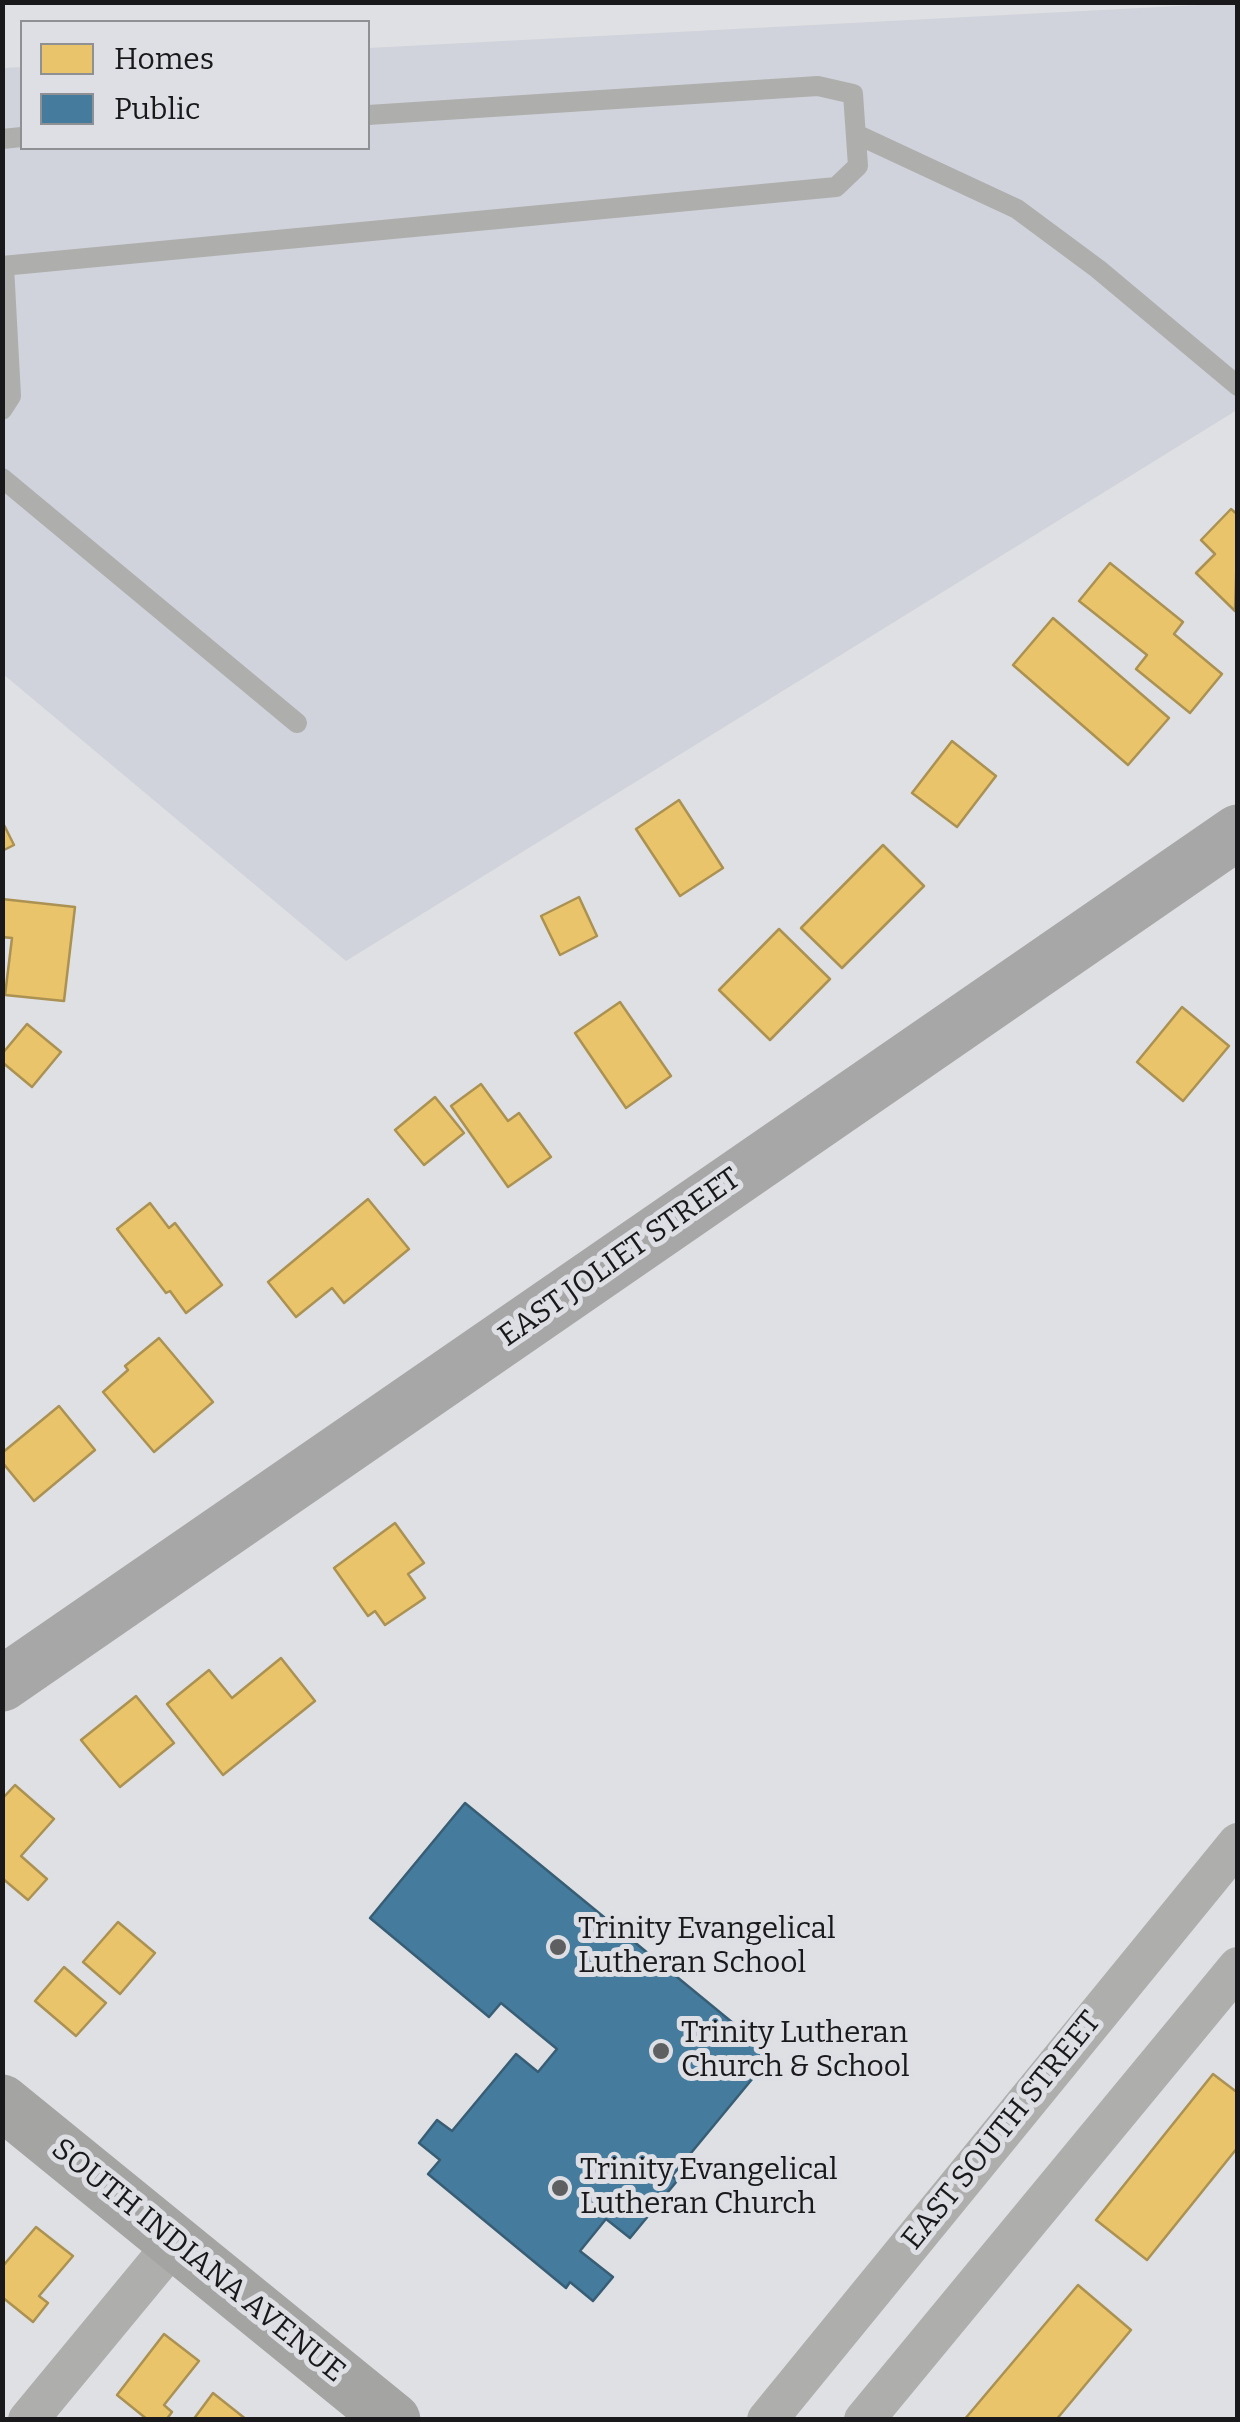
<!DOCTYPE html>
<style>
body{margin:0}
#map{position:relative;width:1240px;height:2422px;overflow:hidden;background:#dfe0e3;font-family:Bitter,serif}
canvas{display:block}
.frame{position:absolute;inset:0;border:5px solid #19191b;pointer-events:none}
.legend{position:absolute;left:20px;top:20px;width:350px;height:130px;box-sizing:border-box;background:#dedfe4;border:2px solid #8f9094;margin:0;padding:12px 18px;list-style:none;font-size:30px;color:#19191b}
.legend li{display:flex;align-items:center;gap:20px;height:50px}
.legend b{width:50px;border:2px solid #8f9094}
</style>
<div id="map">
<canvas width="1240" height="2422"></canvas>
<div class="frame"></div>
<ul class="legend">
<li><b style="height:28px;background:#e9c46a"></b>Homes</li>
<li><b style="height:28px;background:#457b9d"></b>Public</li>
</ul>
</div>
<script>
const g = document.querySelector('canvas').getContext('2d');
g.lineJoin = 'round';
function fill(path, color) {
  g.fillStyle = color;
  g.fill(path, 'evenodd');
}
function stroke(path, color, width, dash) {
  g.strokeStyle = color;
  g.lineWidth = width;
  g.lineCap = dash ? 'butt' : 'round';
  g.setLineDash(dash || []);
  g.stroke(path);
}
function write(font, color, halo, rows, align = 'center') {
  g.font = font + ' Bitter,serif';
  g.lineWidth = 10;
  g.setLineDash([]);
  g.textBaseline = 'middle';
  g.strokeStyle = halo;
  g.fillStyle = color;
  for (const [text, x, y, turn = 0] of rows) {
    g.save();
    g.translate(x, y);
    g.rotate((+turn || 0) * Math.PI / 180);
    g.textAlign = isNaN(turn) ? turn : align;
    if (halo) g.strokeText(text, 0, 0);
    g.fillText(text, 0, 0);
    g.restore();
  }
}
const built = new Path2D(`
 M1237,3V410L346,961L3,674V68L22,67V148H368V48Z`);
const homes = new Path2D(`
 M1231,509L1238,515L1235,611L1196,573L1215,554L1201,540Z
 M1110,563L1183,622L1174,634L1222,674L1190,713L1136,669L1147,655L1079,601Z
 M1053,618L1169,718L1128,765L1013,665Z
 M952,741L996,776L957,827L912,793Z
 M679,800L723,868L680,896L636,829Z
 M2,821L14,845L2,851Z
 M883,845L924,886L842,968L801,928Z
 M579,897L597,936L560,955L541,916Z
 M2,899L75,907L64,1001L5,995L12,938L2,937Z
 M779,929L830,979L770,1040L719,990Z
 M620,1002L671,1076L626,1108L575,1033Z
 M1182,1007L1229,1046L1183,1101L1137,1062Z
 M27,1024L61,1052L32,1087L2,1062V1054Z
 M481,1084L508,1121L519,1113L551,1157L508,1187L451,1106Z
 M435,1097L464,1133L424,1165L395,1130Z
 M368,1199L409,1249L344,1303L332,1288L296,1317L268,1282Z
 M150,1203L169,1228L175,1223L222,1285L186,1313L170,1291L166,1293L117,1229Z
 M159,1338L213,1402L154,1452L103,1392L128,1370L125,1366Z
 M59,1406L95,1450L34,1501L2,1462V1453Z
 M395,1523L424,1563L408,1574L425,1598L385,1625L375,1611L368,1616L334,1568Z
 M281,1658L315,1701L223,1775L167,1704L209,1670L232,1698Z
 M136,1696L174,1743L120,1787L81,1740Z
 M15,1785L54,1819L21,1856L47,1879L28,1900L2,1878V1799Z
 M118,1922L155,1953L120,1994L83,1962Z
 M64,1967L106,2003L76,2036L35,2001Z
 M1213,2074L1238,2093V2147L1147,2260L1096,2220Z
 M36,2227L73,2256L39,2296L48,2303L33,2322L2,2297V2267Z
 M1078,2285L1131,2330L1056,2420H964Z
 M164,2334L199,2361L164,2405L172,2412L166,2420H148L117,2395Z
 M213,2393L247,2420H193Z`);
const public = new Path2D(`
 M465,1803L772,2055L672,2176L677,2181L630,2238L606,2219L580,2251L613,2277L593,2301L570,2282L566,2288L428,2174L440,2160L419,2143L437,2120L452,2131L516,2054L538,2072L557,2049L501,2003L489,2017L370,1918Z`);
const service = new Path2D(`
 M856,134L1017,209L1098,269L1238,386
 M2,139L22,137
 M2,266L836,187L858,166L853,94L818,86L368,115
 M2,410L11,396L4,266
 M2,478L297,723`);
const minor = new Path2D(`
 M28,2420L175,2242
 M767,2420L1238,1843
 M864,2420L1238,1967`);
const secondary = new Path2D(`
 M2,2102L393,2420`);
const primary = new Path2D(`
 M2,1684L1238,832`);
const markers = [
 [558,1947,10,"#5e5f61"],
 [661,2051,10,"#5e5f61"],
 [560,2188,10,"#5e5f61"]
];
const streetNames = [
 ["EAST JOLIET STREET",620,1258,-35],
 ["EAST SOUTH STREET",1002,2131,-51],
 ["SOUTH INDIANA AVENUE",198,2261,39]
];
const poiNames = [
 ["Trinity Evangelical",578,1930],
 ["Lutheran School",578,1964],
 ["Trinity Lutheran",681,2034],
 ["Church & School",681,2068],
 ["Trinity Evangelical",580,2171],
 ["Lutheran Church",580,2205]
];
fill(built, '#d0d3db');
fill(homes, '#e9c46a');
stroke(homes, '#ab9152', 2.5);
fill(public, '#457b9d');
stroke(public, '#385e76', 2.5);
stroke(service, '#aeaead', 20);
stroke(minor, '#aeaead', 40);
stroke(secondary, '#a4a4a3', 55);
stroke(primary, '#a8a7a7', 55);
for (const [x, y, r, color] of markers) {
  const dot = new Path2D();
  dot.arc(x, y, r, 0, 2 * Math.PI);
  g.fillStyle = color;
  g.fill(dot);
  stroke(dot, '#dedfe4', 4);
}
write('30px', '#19191b', '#dedfe4', streetNames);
write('30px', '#19191b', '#dedfe4', poiNames, 'left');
</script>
